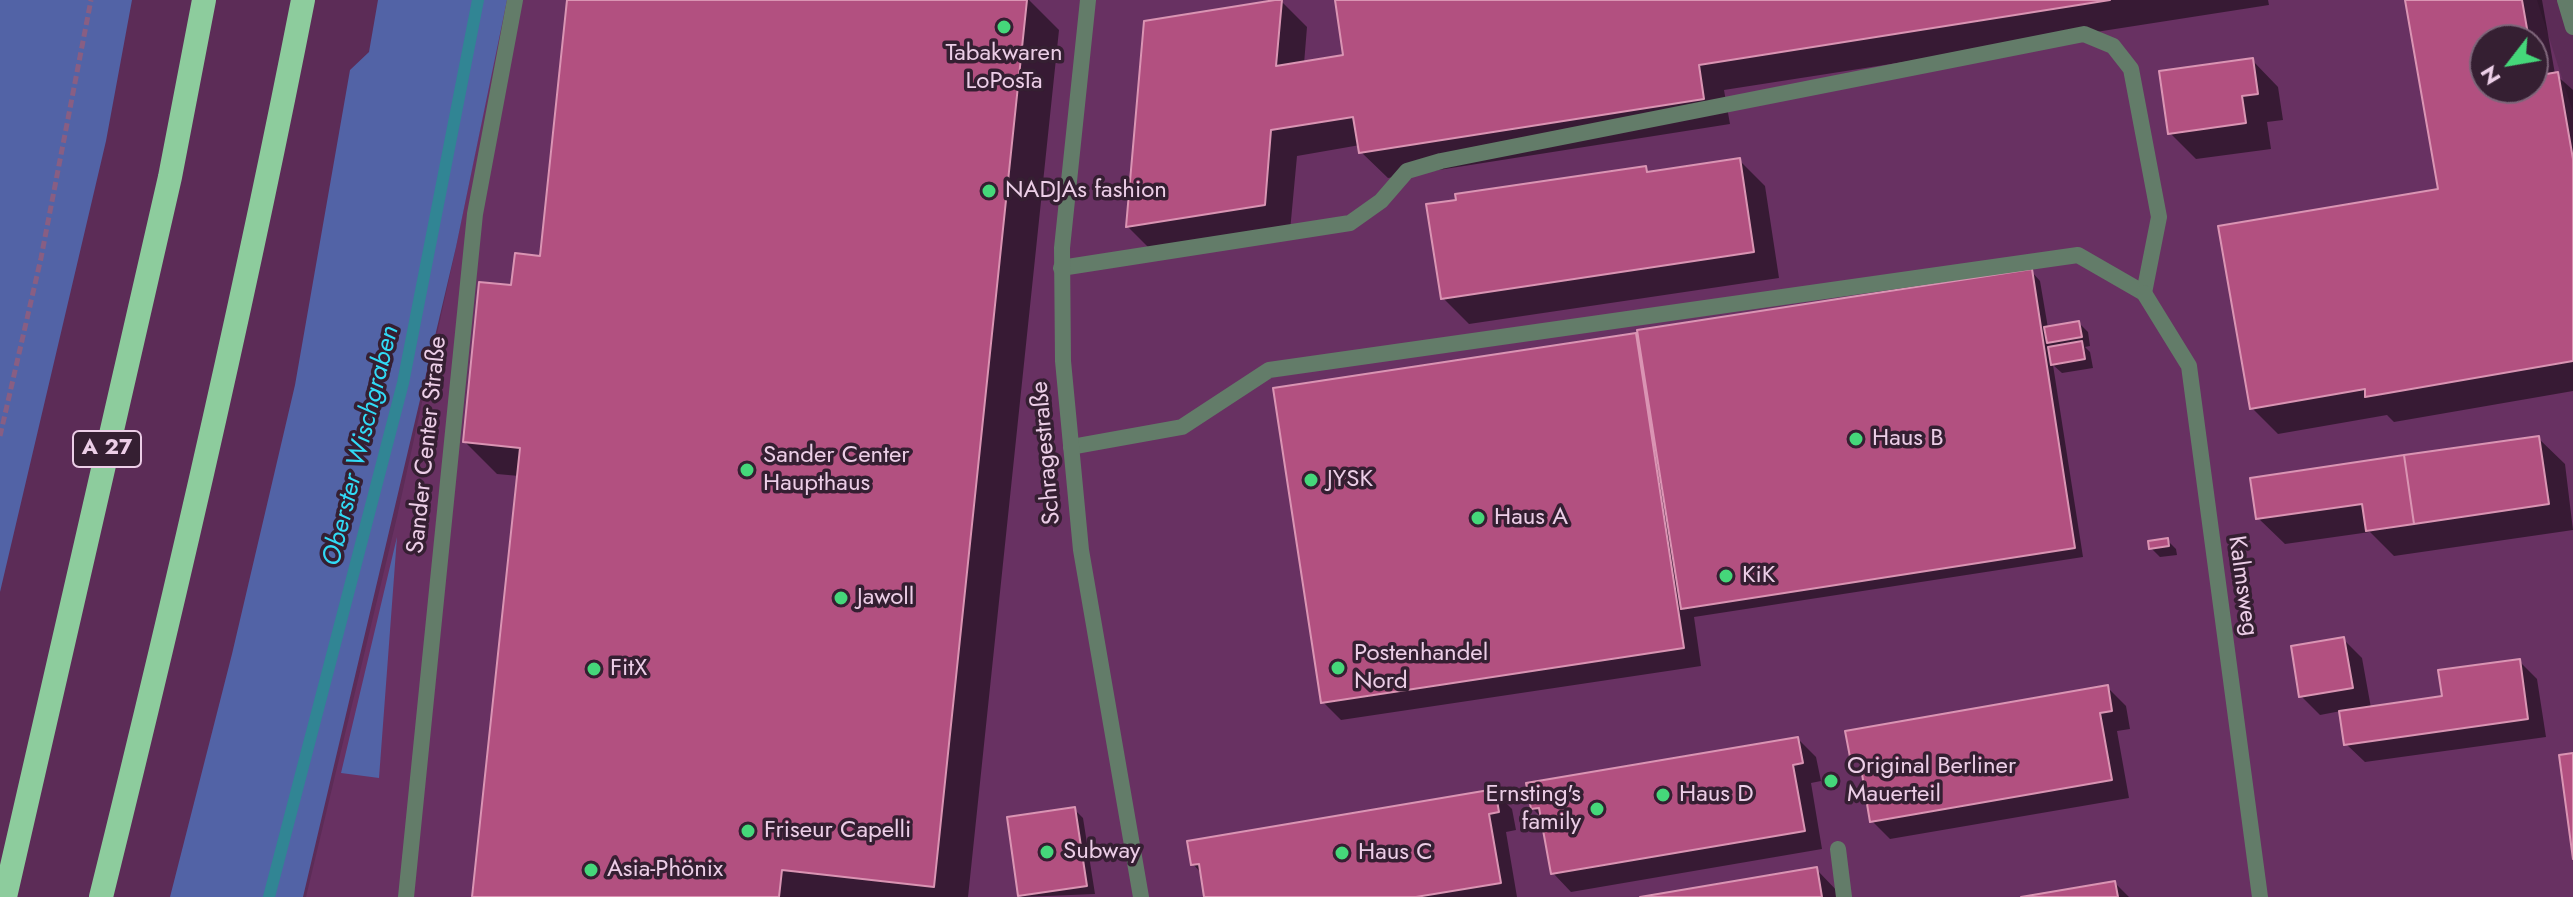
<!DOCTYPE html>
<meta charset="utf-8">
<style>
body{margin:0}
#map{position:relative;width:2573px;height:897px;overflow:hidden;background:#5c2c57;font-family:Jost,sans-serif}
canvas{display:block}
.north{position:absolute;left:2469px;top:24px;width:80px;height:80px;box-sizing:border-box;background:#351f32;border:2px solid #7e657a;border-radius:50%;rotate:239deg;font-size:22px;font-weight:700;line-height:32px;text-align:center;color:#eccee7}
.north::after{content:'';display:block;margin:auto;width:28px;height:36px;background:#45d77a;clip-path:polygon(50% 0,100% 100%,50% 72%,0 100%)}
</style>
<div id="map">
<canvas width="2573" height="897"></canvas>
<div class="north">N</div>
</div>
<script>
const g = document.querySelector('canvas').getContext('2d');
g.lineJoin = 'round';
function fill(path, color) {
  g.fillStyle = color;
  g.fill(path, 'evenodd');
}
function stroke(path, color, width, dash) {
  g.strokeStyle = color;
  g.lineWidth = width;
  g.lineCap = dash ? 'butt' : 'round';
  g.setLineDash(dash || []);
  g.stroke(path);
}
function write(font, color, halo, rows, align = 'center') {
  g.font = font + ' Jost,sans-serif';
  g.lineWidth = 7;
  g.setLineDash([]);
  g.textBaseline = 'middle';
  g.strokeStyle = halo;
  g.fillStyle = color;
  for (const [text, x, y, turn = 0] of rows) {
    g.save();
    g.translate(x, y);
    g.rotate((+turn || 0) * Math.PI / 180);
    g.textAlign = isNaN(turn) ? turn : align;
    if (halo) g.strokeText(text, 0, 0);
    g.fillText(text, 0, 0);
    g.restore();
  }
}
const built = new Path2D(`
 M506,0H2537L2573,112V897H306L397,517L456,247ZM2485,40H2533V88H2485Z`);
const green = new Path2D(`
 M0,0H132L106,141L0,592Z
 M378,0H507L456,247L303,897H170L232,654L295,385L350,70L369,52Z
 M397,537L379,778L341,773Z`);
const shadow = new Path2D(`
 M569,0H1029L1059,30L968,897H474L519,476L497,474L465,442L513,288L542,258Z
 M1337,0H2268L2269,5L1724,90L1730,124L1388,178L1361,152L1360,145L1297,156L1290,231L1154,253L1128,227L1281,1L1307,27L1304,64L1346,57Z
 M2407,0H2542L2555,74L2573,90V391L2394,422L2387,415L2278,434L2252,408L2440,190ZM2485,40H2533V88H2485Z
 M2252,60L2278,87L2283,120L2267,122L2271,149L2196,159L2170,133Z
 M1739,160L1765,186L1779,278L1469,324L1443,298L1645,168L1650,173Z
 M2031,271L2040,281L2048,328L2079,323L2088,332L2090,346L2085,347L2090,352L2093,368L2062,373L2053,365L2083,557L1694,617L1701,666L1341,720L1323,702L1636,336L1641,341Z
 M2538,438L2565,464L2573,530L2394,556L2370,532L2285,544L2258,518Z
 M2167,540L2176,549L2177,555L2160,557L2151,548Z
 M2343,639L2362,658L2371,708L2444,698L2519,661L2537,679L2546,737L2365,762L2346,744L2341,711L2320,715L2301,696Z
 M2107,687L2126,706L2130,729L2117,731L2129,798L1890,839L1872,821L1863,767L1852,756Z
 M1798,739L1816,757L1821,781L1811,783L1822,849L1571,892L1553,873L1543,819L1532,808Z
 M1494,791L1512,809L1516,830L1506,832L1517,897H1206L1202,874L1193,864Z
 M1074,809L1083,818L1095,894L1022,897L1020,895Z
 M1816,869L1843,897H1651Z
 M2115,883L2129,897H2032Z`);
const stream = new Path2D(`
 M269,897L403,383L478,0`);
const building = new Path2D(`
 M567,0H1027L934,887L782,870L779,897H472L520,448L463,442L479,282L511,285L515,253L540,256Z
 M1275,0H1282L1276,66L1343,55L1335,0H2110L1699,65L1704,99L1359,153L1353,117L1271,130L1265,205L1126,227L1144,21Z
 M2405,0H2522L2529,40H2485V88H2533V64L2535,76L2558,72L2573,159V361L2365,397V389L2250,409L2218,226L2438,189Z
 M2253,58L2258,94L2242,96L2246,123L2168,134L2159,71Z
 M1740,158L1754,252L1441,299L1426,204L1456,200L1455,194L1646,166L1647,172Z
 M2032,269L2075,548L1681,609L1637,330Z
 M2079,321L2082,337L2047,343L2044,327Z
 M1636,333L1684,648L1321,703L1273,388Z
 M2082,341L2085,359L2051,365L2048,347Z
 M2539,436L2549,504L2414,524L2404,455Z
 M2404,455L2414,524L2366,531L2362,504L2256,519L2250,478Z
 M2168,538L2169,546L2149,549L2148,541Z
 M2344,637L2353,688L2299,697L2291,646Z
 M2520,659L2528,719L2344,745L2339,711L2442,696L2438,670Z
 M2108,685L2112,711L2100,713L2112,780L1870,822L1859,756L1850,757L1845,731Z
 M1798,737L1803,763L1793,765L1805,831L1551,874L1539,808L1531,809L1526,783Z
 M2573,753V859L2559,755Z
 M1495,789L1499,812L1489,814L1501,883L1416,897H1204L1199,864L1191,865L1187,841Z
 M1075,807L1087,886L1018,896L1007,817Z
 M1817,867L1822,897H1640Z
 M2115,881L2118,897H2021Z`);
const path = new Path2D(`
 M0,436L41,258L91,0`);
const lane = new Path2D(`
 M2565,0L2573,27
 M1061,268L1350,223L1381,201L1407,171L1441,161L2084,34L2113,46L2131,69L2159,217L2144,293L2078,255L1269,370L1182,427L1071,447
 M1838,849L1844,897
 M406,897L475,214L515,0`);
const street = new Path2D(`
 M1088,0L1062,248L1063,361L1081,550L1141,897
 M2144,293L2189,366L2260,897`);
const highway = new Path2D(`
 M5,897L170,177L204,0
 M101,897C175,599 244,301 303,0`);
const markers = [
 [1004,27,8,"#45d77a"],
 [989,191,8,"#45d77a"],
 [1856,439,8,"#45d77a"],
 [747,470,8,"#45d77a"],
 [1311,480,8,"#45d77a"],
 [1478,518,8,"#45d77a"],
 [1726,576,8,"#45d77a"],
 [841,598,8,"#45d77a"],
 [1338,668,8,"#45d77a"],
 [594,669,8,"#45d77a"],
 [1831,781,8,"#45d77a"],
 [1663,795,8,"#45d77a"],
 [1597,809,8,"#45d77a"],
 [748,831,8,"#45d77a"],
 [1047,852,8,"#45d77a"],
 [1342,853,8,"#45d77a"],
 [591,870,8,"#45d77a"]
];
const shields = [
 [107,449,68]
];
const shieldNames = [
 ["A 27",107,449]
];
const poiNames = [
 ["Tabakwaren",1004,54,"center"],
 ["LoPosTa",1004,82,"center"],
 ["NADJAs fashion",1005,191],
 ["Haus B",1872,439],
 ["Sander Center",763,456],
 ["Haupthaus",763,484],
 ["JYSK",1327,480],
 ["Haus A",1494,518],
 ["KiK",1742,576],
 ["Jawoll",857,598],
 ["Postenhandel",1354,654],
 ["Nord",1354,682],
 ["FitX",610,669],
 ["Original Berliner",1847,767],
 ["Mauerteil",1847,795],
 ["Ernsting's",1581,795,"right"],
 ["family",1581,823,"right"],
 ["Haus D",1679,795],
 ["Friseur Capelli",764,831],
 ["Subway",1063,852],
 ["Haus C",1358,853],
 ["Asia-Phönix",607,870]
];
const streetNames = [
 ["Sander Center Straße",428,445,-84],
 ["Schragestraße",1047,453,-95],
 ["Kalmsweg",2242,586,82]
];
const waterNames = [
 ["Oberster Wischgraben",362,446,-76]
];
fill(built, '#683162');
fill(green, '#5263a6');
fill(shadow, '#0007');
stroke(stream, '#318594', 12);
fill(building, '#b25080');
stroke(building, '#da94b3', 2);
stroke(path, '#885e83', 5, [8, 4]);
stroke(lane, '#637c69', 16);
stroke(street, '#637c69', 16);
stroke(highway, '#8dcc9d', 24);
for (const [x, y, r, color] of markers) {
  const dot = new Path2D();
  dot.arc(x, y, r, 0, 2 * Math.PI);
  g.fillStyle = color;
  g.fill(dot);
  stroke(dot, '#351f32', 3);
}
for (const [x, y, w] of shields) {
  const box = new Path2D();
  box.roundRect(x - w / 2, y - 18, w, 36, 6);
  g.fillStyle = '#351f32';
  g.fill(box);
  stroke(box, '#eccee7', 2);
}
write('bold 22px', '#eccee7', null, shieldNames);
write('24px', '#eccee7', '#351f32', poiNames, 'left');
write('24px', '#eccee7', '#351f32', streetNames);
write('italic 26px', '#31daf5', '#351f32', waterNames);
</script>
